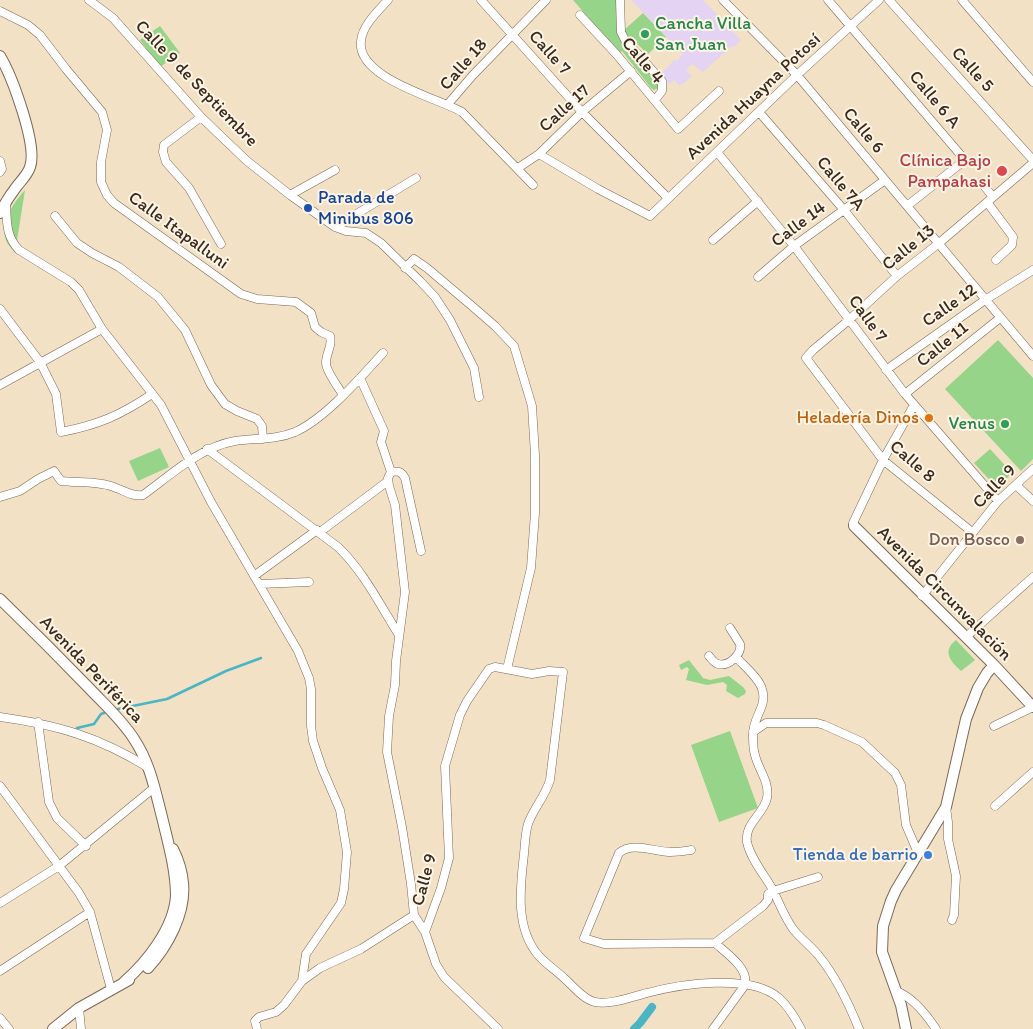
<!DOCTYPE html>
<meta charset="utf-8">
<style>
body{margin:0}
canvas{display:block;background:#f2e1c4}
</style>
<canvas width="1033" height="1029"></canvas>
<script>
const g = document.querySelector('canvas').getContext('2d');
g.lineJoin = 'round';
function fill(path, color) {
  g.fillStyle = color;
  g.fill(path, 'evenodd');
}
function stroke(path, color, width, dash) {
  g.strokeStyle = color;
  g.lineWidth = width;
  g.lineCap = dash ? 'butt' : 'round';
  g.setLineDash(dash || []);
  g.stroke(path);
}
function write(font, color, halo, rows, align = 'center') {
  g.font = font + ' Itim,sans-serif';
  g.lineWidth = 4;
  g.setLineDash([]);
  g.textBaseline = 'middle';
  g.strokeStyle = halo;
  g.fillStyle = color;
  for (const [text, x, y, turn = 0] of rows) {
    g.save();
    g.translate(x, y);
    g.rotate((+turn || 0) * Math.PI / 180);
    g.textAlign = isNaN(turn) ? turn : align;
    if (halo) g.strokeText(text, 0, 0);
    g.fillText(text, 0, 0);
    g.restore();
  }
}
const built = new Path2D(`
 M631,0H703L741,40L734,47L732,46L703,72L692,64L686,70L692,76L683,84H681L679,86L674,80L670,84L660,75L674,60L677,61L683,54Z`);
const green = new Path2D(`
 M573,0H618L619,29L658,82V88L654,90L651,88L622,51L619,53Z
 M643,13L666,37L648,54L623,31Z
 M160,26L180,53L160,67L140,40Z
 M25,190L15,253C12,249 7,244 6,240C0,222 14,202 25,190Z
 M998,340L1033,378V459L1021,471L945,389Z
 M160,448L169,467L138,481L129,461Z
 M990,449L1012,473L997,488L974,463Z
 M956,640L975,660L961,671C950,661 942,651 956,640Z
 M689,660C694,667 699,672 703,678L710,680L729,676L743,687L746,691L745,694L738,698L726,691L727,685L723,682L707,685L686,680L689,669L687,667L681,670L679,665Z
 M730,731L758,808L719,822L691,745Z`);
const stream = new Path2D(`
 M118,709L167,699L226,671L261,658
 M77,728L94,724L101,714L104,713`);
const canal = new Path2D(`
 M634,1029L640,1023L652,1007`);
const street = new Path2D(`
 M89,0L113,18L201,117L247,161L290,195L335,227L346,231L366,233L381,243L420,281L435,297L450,320L474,368L479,397
 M388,0C378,11 362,26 361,41C356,78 438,98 462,112L533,185
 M481,0L582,112L668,198
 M620,0L621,32L625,40L662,81V91L655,100
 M723,0L797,75L1033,356
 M828,0L965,160L907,206
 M889,0L1033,160
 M962,0L1033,82
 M0,11L28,25L40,35L66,69L102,112L107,130L101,162V182L107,195L114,203L241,294L257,299L296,302L311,313L315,327L321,332L330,336C333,346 326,352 326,363C326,371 338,387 343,395
 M580,15L617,55L678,129L719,91
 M448,104L473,75L546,0
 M759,112L844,210L897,276
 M201,117L164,145L163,152L166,162L189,188L221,244
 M717,152L794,246L905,394L998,501
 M539,154L598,189L650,216L797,75L879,0
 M0,161L2,169L0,172
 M518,168L539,154L582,112L631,71
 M981,182L993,197
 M290,195L335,170
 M6,201C7,221 5,235 19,250L71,282L79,290L102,329L161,405L211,502L298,651L309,678L311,689V726L313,741L322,768L340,810L347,852L344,889L341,903L306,954L302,981
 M987,202L1013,237L1012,245L996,260
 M55,216L77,243L92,253L119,267L158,297L185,330L211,385L225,404L237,411L257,419L262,426L263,439
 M335,227L416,178
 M713,240L758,201
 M405,268L414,259L427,268L472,306L495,326L514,346L532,406L535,455V513L531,568L507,669
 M758,277L794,246L885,180
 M0,309L40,362L56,394L61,432C98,425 121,415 152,394
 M886,370L985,300L1033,270
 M360,378L384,431L381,442L391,472L388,478L389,486L395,505L405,592L396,661L395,685L389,716L387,752L402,827L411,884L414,915L425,932L436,964L444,977L498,1029
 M0,385L102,329
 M905,394L1000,318
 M207,449L338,547C364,572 380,605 399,635
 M391,472C398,471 401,471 405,478L421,551
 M1016,485L1033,501
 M0,497L20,491L38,479L54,471L61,481C77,483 102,481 116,488C125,491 133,497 143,495C171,475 200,447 235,441C255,438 276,440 295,432C326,418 360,378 383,353
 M854,526L853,523L883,460L914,405
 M320,532L388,481
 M972,532L883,460L806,358L813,350L849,320L897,276L938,244L1033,163
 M254,576L317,530
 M260,584L309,582
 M922,596L998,501L1033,469
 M966,637L1033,577
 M709,656C711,658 714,663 718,664C729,667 742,654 740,644L730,628
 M736,657C744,666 759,678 762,689C768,707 752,717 753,736C753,742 753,749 755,755C758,769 770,782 767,798C764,814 744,824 747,842C750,857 762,872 770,885C778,899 783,915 793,929C801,939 811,946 819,956C836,977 849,1004 859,1029
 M0,717C58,725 99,737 149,768
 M38,722L49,802L57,818L86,846
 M994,726L1033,707
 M753,732L766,723H817L824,725L862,742L895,773L901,785L906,825L918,853
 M0,786L79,893L90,912L111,989
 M995,806L1033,772
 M946,807L948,822V839L956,876L954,915L952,920
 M691,850C684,851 678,852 671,852C655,852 632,841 619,853L584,938L604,944L715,943L763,906L768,900V894L773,891L818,877
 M0,903L59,866L155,787
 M425,932L441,888L449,858L445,766L460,715L467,701L489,669L495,667L532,674L549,671L563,672L550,780C545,797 533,809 528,824C525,834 525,845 524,854C520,888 515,929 539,956C547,965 557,971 565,979C573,986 584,1000 595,1002C612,1005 630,997 647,993C680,984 751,973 779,998C789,1007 795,1018 801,1029
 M715,943C726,953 749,968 745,985
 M0,971L90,912
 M896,991C913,997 926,1014 936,1029
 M79,1008L81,1029
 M0,1018L9,1029
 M257,1029L255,1021L259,1017L276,1012L284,1005L302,981L320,968L361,949L414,915
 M713,1029L745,985`);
const secondary = new Path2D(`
 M0,56C12,76 38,146 30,167C28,174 21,181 17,186C10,195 5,203 0,213
 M854,526L994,665L1033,707
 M0,599C30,628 60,658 89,688C104,704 122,720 134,739C150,763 155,790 162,817C168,842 176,870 176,896C174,928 147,962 124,982
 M148,968C168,946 186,913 183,883C182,871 178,859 173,849
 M53,1029L79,1008L129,980
 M906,1029L901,1005L882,952L883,926L891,901L896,890L946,807L966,719L978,688L987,673L994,665`);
const markers = [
 [645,34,5,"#2e9e5b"],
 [1002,171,6,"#e0444e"],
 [308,208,5,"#1a4fb4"],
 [929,418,5,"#e8710a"],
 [1005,424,5,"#2e9e5b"],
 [1020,540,5,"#8d6e63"],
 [928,855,5,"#3f7fe0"]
];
const leisureNames = [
 ["Cancha Villa",655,24],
 ["San Juan",655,45],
 ["Venus",995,424,"right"]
];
const streetNames = [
 ["Calle 7",549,53,48],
 ["Calle 4",642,61,50],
 ["Calle 18",464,65,-49],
 ["Calle 5",972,70,48],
 ["Calle 9 de Septiembre",196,84,46],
 ["Avenida Huayna Potosí",754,97,-43],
 ["Calle 6 A",934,100,50],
 ["Calle 17",565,109,-42],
 ["Calle 6",863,131,50],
 ["Calle 7A",840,184,50],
 ["Calle 14",799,225,-37],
 ["Calle Itapalluni",178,231,36],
 ["Calle 13",909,248,-39],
 ["Calle 12",950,306,-35],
 ["Calle 7",867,319,54],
 ["Calle 11",943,345,-39],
 ["Calle 8",912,462,41],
 ["Calle 9",995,487,-46],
 ["Avenida Circunvalación",944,594,45],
 ["Avenida Periférica",91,670,46],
 ["Calle 9",425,880,-75]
];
const healthNames = [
 ["Clínica Bajo",991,161],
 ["Pampahasi",991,182]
];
const transitNames = [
 ["Parada de",318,198],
 ["Minibus 806",318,219]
];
const foodNames = [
 ["Heladería Dinos",919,418]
];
const educationNames = [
 ["Don Bosco",1010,540]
];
const shopNames = [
 ["Tienda de barrio",918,855]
];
fill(built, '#e4d3f2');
fill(green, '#96d489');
stroke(stream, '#49b5c5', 2.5);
stroke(canal, '#49b5c5', 8);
stroke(street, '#7b6a58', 9);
stroke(secondary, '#7b6a58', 12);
stroke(street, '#fff', 8);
stroke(secondary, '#fff', 10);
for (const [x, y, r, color] of markers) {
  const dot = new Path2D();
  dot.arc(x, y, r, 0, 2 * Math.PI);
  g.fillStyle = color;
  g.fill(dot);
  stroke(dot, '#fcf5e5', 2);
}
write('18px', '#27864d', '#fcf5e5', leisureNames, 'left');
write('18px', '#3b2a1e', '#fcf5e5', streetNames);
write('18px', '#be3a42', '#fcf5e5', healthNames, 'right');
write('18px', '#164399', '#fcf5e5', transitNames, 'left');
write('18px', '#c56008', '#fcf5e5', foodNames, 'right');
write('18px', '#785e54', '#fcf5e5', educationNames, 'right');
write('18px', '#366cbe', '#fcf5e5', shopNames, 'right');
</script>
